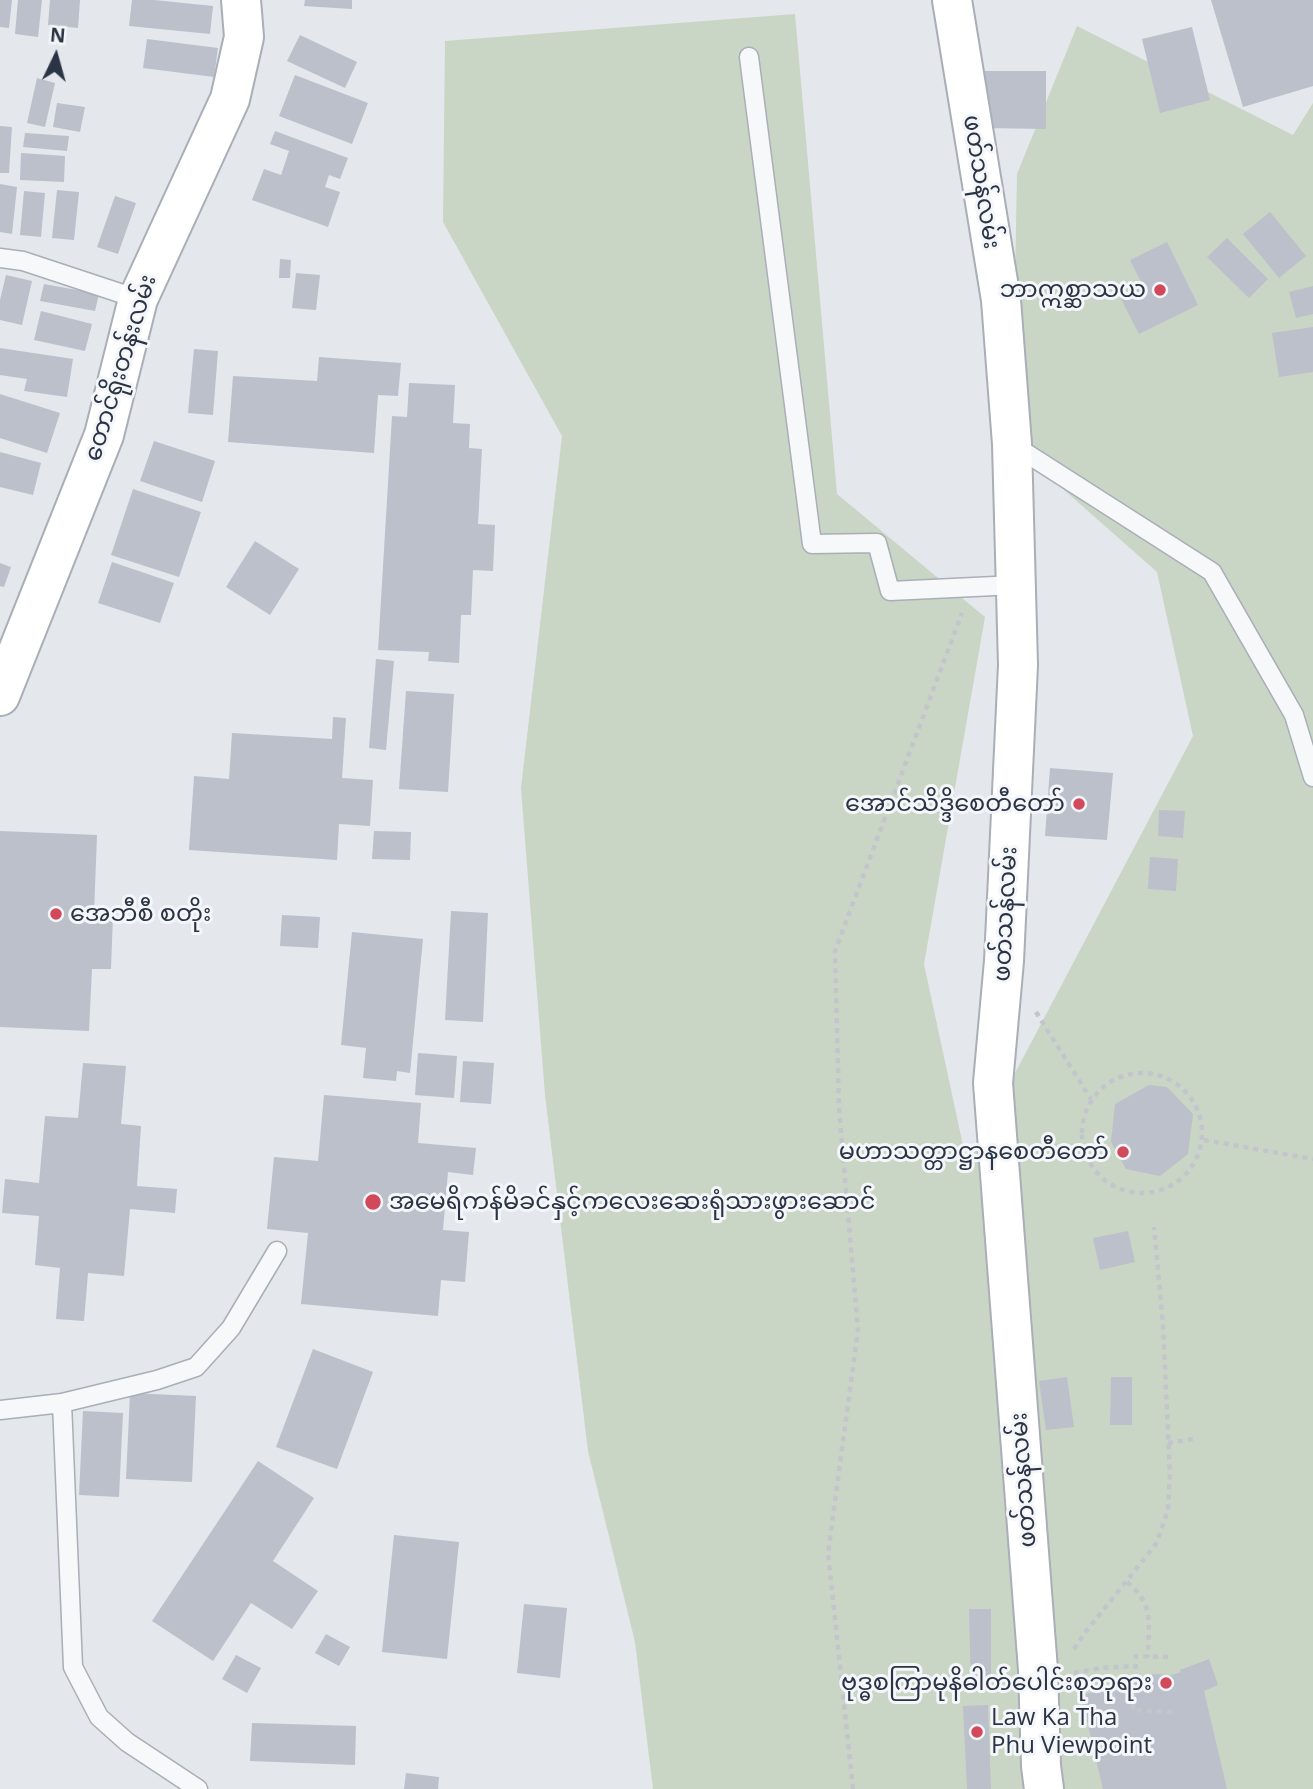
<!DOCTYPE html>
<meta charset="utf-8">
<style>
body{margin:0}
#map{position:relative;width:1313px;height:1789px;overflow:hidden;background:#e4e7ec;font-family:"Open Sans",sans-serif}
canvas{display:block}
.north{position:absolute;left:21px;top:21px;width:70px;height:70px;-webkit-text-stroke:5px #f4f6f9;paint-order:stroke;rotate:5deg;font-size:19px;font-weight:700;line-height:28px;text-align:center;color:#2b3445}
.north::after{content:'';display:block;margin:auto;width:24px;height:32px;background:#2b3445;clip-path:polygon(50% 0,100% 100%,50% 72%,0 100%)}
</style>
<div id="map">
<canvas width="1313" height="1789"></canvas>
<div class="north">N</div>
</div>
<script>
const g = document.querySelector('canvas').getContext('2d');
g.lineJoin = 'round';
function fill(path, color) {
  g.fillStyle = color;
  g.fill(path, 'evenodd');
}
function stroke(path, color, width, dash) {
  g.strokeStyle = color;
  g.lineWidth = width;
  g.lineCap = dash ? 'butt' : 'round';
  g.setLineDash(dash || []);
  g.stroke(path);
}
function write(font, color, halo, rows, align = 'center') {
  g.font = font + ' "Open Sans","Noto Sans Myanmar",sans-serif';
  g.lineWidth = 6;
  g.setLineDash([]);
  g.textBaseline = 'middle';
  g.strokeStyle = halo;
  g.fillStyle = color;
  for (const [text, x, y, turn = 0] of rows) {
    g.save();
    g.translate(x, y);
    g.rotate((+turn || 0) * Math.PI / 180);
    g.textAlign = isNaN(turn) ? turn : align;
    if (halo) g.strokeText(text, 0, 0);
    g.fillText(text, 0, 0);
    g.restore();
  }
}
const green = new Path2D(`
 M795,14L837,494L985,617L924,964L967,1164L1193,736L1157,572L1012,444L1017,174L1077,26L1293,135L1313,103V1789H653L635,1642L588,1451L545,1095L521,788L562,436L443,222L445,41Z`);
const building = new Path2D(`
 M0,0H12L9,28L0,27Z
 M18,0H42L38,37L15,34Z
 M50,0H80L78,28L48,25Z
 M132,0H154L213,6L210,34L129,26Z
 M305,0H352V9L304,6Z
 M1211,0H1313V86L1243,107Z
 M1192,27L1210,100L1160,113L1142,39Z
 M300,35L357,62L345,88L287,61Z
 M147,39L218,48L214,77L143,68Z
 M985,71H1046V129L985,128Z
 M295,75L368,103L352,144L279,116Z
 M37,78L55,83L45,127L27,123Z
 M57,103L85,107L80,132L53,127Z
 M0,126L12,127L9,173H0Z
 M275,131L348,158L340,179L329,175L325,187L340,192L328,227L252,200L264,169L281,175L289,151L270,144Z
 M25,133L69,136L67,151L23,147Z
 M21,153L65,156L64,182L20,180Z
 M0,184L17,187L12,234L0,232Z
 M57,190L79,192L74,240L52,238Z
 M24,191L45,193L41,237L20,235Z
 M115,196L136,203L118,254L97,247Z
 M1270,212L1306,256L1279,278L1243,234Z
 M1227,238L1268,279L1249,298L1207,257Z
 M1167,242L1198,305L1139,334L1120,297L1143,286L1130,260Z
 M280,259L291,260L290,278H279Z
 M296,273L320,275L316,310L292,308Z
 M6,275L32,281L22,325L0,320V300Z
 M44,284L99,294L95,311L40,301Z
 M1313,286V314L1296,318L1289,292Z
 M41,311L92,324L85,351L34,340Z
 M1313,327V372L1279,377L1272,333Z
 M0,348L73,359L67,397L24,391L27,379L0,375Z
 M194,349L218,351L213,415L188,413Z
 M319,357L401,363L398,396L378,395L374,453L228,442L233,376L317,381Z
 M409,383L455,385L453,423L470,424L469,448L482,449L478,524L495,525L493,571L473,570L471,615H461L459,663L428,661L429,652L378,650L392,416L407,417Z
 M0,394L60,413L47,453L0,438Z
 M154,441L215,461L202,502L140,481Z
 M0,452L41,463L33,495L0,487Z
 M133,489L201,512L179,577L111,555Z
 M255,541L299,569L270,615L226,587Z
 M112,562L174,583L160,623L98,603Z
 M0,563L11,567L4,587L0,586Z
 M376,659L394,661L386,750L369,748Z
 M406,691L454,694L448,792L399,789Z
 M333,717L346,718L342,778L373,780L370,826L339,824L337,860L189,850L194,776L229,779L232,733L332,739Z
 M1050,768L1113,773L1107,840L1045,836Z
 M1159,810L1185,811L1183,838L1158,836Z
 M0,831L97,835L94,913L113,914L111,969H92L89,1031L0,1027Z
 M374,831L411,832L410,860L372,859Z
 M1150,857L1178,859L1176,891L1148,889Z
 M451,911L488,913L483,1022L445,1020Z
 M282,915L320,917L318,948L280,946Z
 M352,932L423,939L410,1073L397,1071L396,1081L363,1078L366,1048L341,1045Z
 M418,1053L457,1056L454,1098L415,1095Z
 M463,1061L494,1063L491,1104L460,1102Z
 M83,1063L126,1066L121,1124L141,1126L137,1186L177,1189L175,1213L130,1209L124,1276L88,1273L84,1321L56,1319L60,1268L35,1265L39,1216L2,1213L5,1179L39,1183L45,1116L78,1118Z
 M1149,1085L1167,1087L1193,1114L1188,1154L1160,1176L1126,1169L1111,1142L1115,1104Z
 M324,1095L421,1103L418,1143L476,1148L473,1175L448,1172L443,1230L469,1232L465,1282L441,1280L438,1316L301,1304L308,1233L267,1229L274,1157L318,1161Z
 M1128,1231L1135,1262L1100,1270L1093,1238Z
 M313,1349L373,1372L337,1469L276,1447Z
 M1067,1377L1074,1427L1046,1430L1039,1381Z
 M1111,1377H1132V1425H1110Z
 M130,1393L196,1396L192,1482L126,1479Z
 M83,1411L123,1413L119,1497L79,1495Z
 M258,1461L314,1498L273,1561L318,1591L292,1629L251,1603L213,1661L152,1621Z
 M394,1535L459,1542L447,1659L382,1652Z
 M524,1604L567,1608L560,1678L517,1673Z
 M969,1609H991V1689L971,1690Z
 M326,1634L350,1647L339,1666L315,1653Z
 M236,1655L261,1668L247,1693L222,1679Z
 M1209,1659L1218,1685L1204,1691L1227,1789H1103L1081,1695L1152,1679V1674L1172,1675L1181,1672L1180,1670Z
 M988,1705L991,1789H967L963,1706Z
 M252,1723L356,1726L355,1765L250,1761Z
 M406,1773L439,1777L438,1789H404Z`);
const path = new Path2D(`
 M1036,1012L1091,1099
 M1082 1133a60 60 0 1 1 120 0a60 60 0 1 1-120 0Z
 M1204,1140L1313,1159
 M1168,1443L1193,1439
 M1127,1582C1155,1605 1148,1623 1148,1657
 M1074,1649L1084,1634L1156,1544L1168,1510L1170,1475L1163,1325L1154,1227
 M1168,1657L1136,1656L1133,1710L1173,1712
 M1074,1673L1100,1668L1136,1666
 M853,1789L828,1553L858,1330L839,1108L835,951L962,613`);
const lane = new Path2D(`
 M749,57L812,544L877,543L890,591L1016,585
 M0,258L23,261L138,299
 M1012,444L1212,572L1294,715L1313,777
 M62,1403L73,1667L99,1717L127,1742L198,1789
 M0,1410L62,1403L157,1380L196,1367L231,1328L277,1251`);
const secondary = new Path2D(`
 M952,0L1001,300L1012,444L1018,665L1004,961L993,1083L1038,1670L1041,1766L1044,1789
 M0,696L104,435L138,299L230,99L244,37L241,0`);
const markers = [
 [1160,290,7,"#d1495b"],
 [1079,804,7,"#d1495b"],
 [56,914,7,"#d1495b"],
 [1123,1152,7,"#d1495b"],
 [373,1202,9,"#d1495b"],
 [1166,1683,7,"#d1495b"],
 [977,1732,7,"#d1495b"]
];
const streetNames = [
 ["ဖတ်သန်လမ်း",981,182,81],
 ["တောင်ရိုးတန်းလမ်း",121,368,-73],
 ["ဖတ်သန်လမ်း",1006,914,-87],
 ["ဖတ်သန်လမ်း",1024,1480,-94]
];
const poiNames = [
 ["ဘာဣစ္ဆာသယ",1146,290],
 ["အောင်သိဒ္ဒိစေတီတော်",1065,804],
 ["အေဘီစီ စတိုး",70,914,"left"],
 ["မဟာသတ္တာဋ္ဌာနစေတီတော်",1109,1152],
 ["အမေရိကန်မိခင်နှင့်ကလေးဆေးရုံသားဖွားဆောင်",389,1202,"left"],
 ["ဗုဒ္ဓစကြာမုနိဓါတ်ပေါင်းစုဘုရား",1152,1683],
 ["Law Ka Tha",991,1718,"left"],
 ["Phu Viewpoint",991,1746,"left"]
];
fill(green, '#c9d6c5');
fill(building, '#bbc0ca');
stroke(lane, '#a9aeb7', 21);
stroke(secondary, '#a9aeb7', 42);
stroke(path, '#c2c5cb', 4.5, [5, 5]);
stroke(lane, '#f7f8fa', 18);
stroke(secondary, '#fff', 38);
for (const [x, y, r, color] of markers) {
  const dot = new Path2D();
  dot.arc(x, y, r, 0, 2 * Math.PI);
  g.fillStyle = color;
  g.fill(dot);
  stroke(dot, '#f4f6f9', 2.5);
}
write('24px', '#2b3445', '#f4f6f9', streetNames);
write('24px', '#2b3445', '#f4f6f9', poiNames, 'right');
</script>
